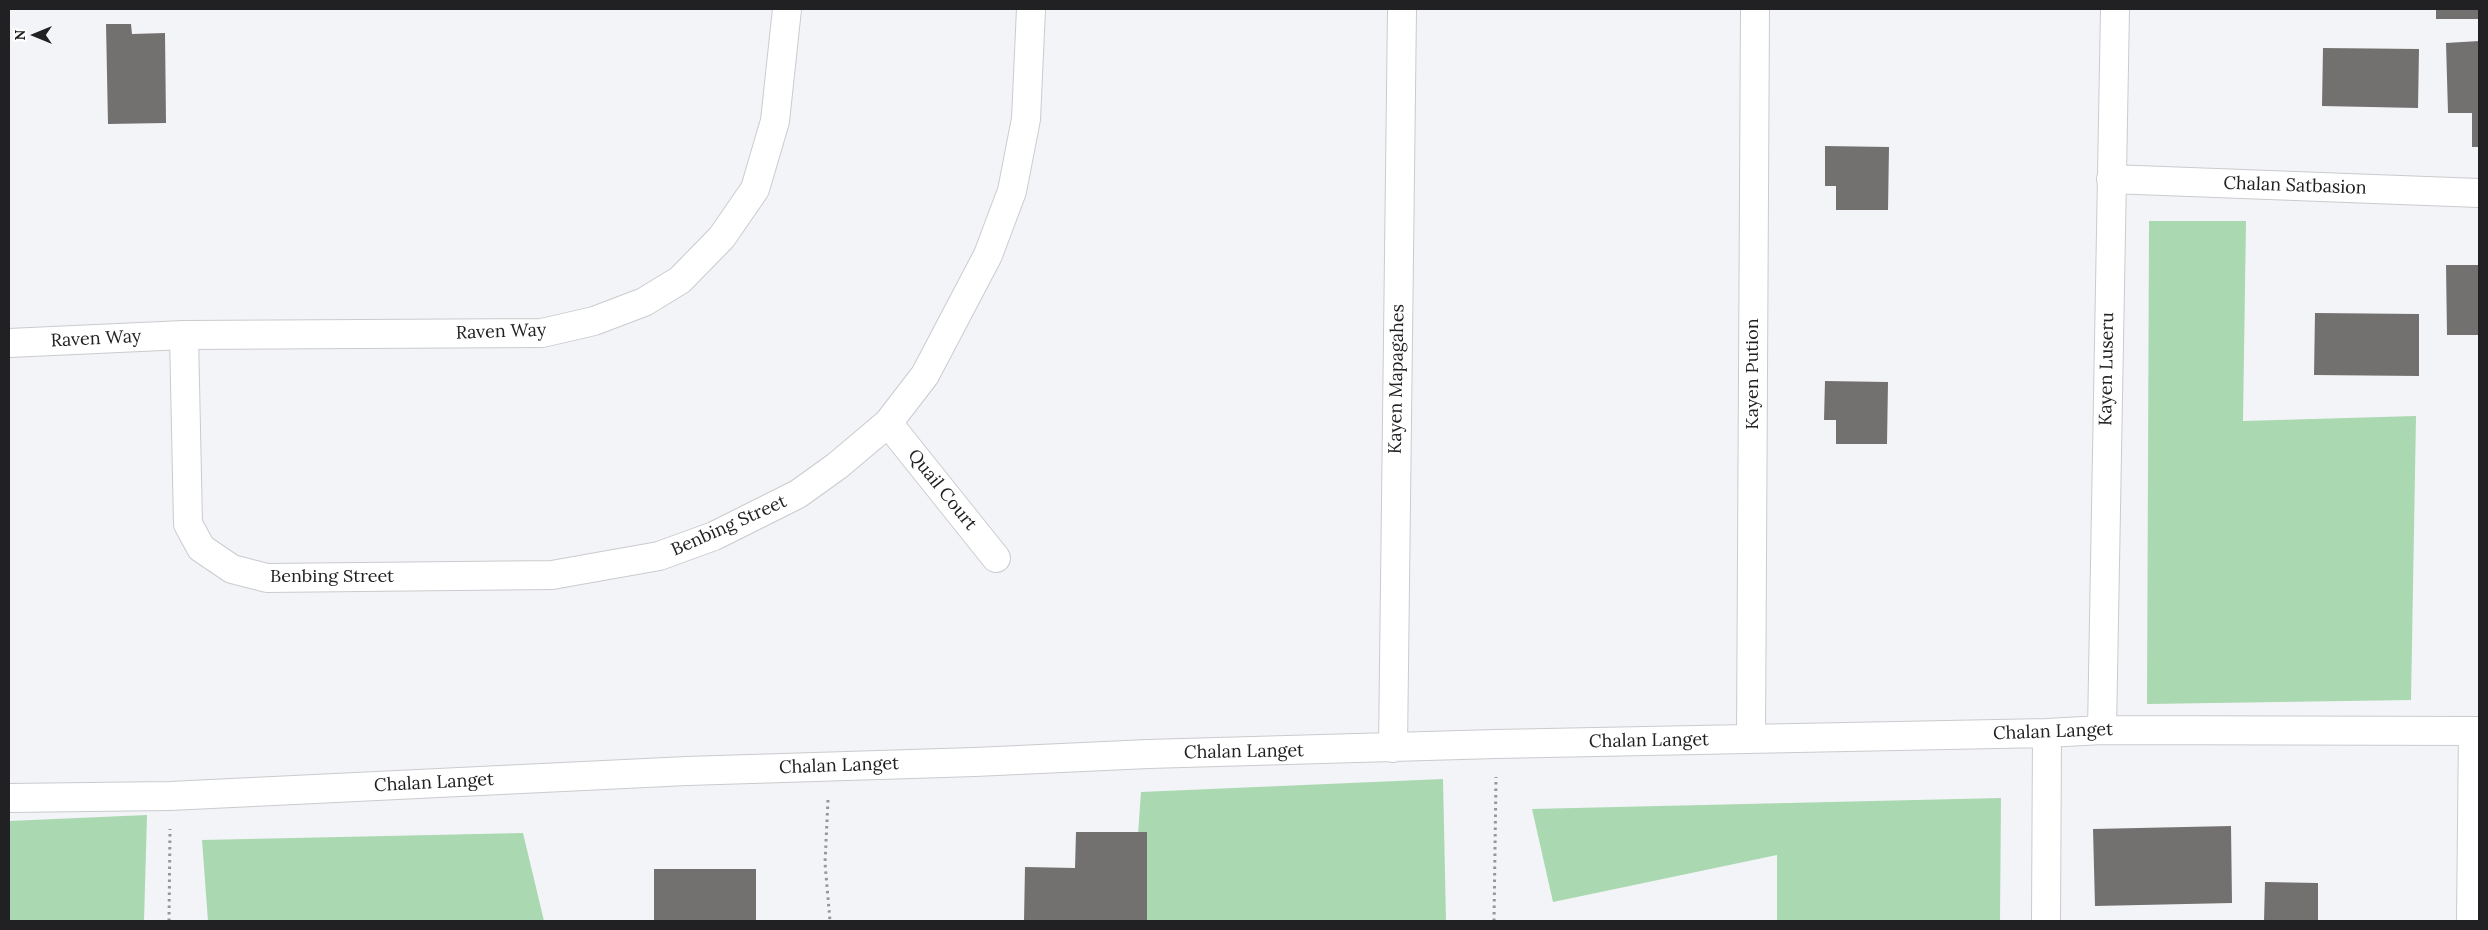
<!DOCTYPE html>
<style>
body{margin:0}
#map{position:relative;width:2488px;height:930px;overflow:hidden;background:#f3f4f7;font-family:Lora,serif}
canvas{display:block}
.frame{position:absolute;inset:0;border:10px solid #212123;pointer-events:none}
.north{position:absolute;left:10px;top:10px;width:50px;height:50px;-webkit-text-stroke:4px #fff;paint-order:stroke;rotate:270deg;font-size:14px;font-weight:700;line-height:20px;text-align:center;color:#212123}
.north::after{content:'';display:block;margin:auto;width:18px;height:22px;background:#212123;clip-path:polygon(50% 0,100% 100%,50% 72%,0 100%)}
</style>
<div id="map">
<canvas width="2488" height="930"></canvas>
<div class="frame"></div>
<div class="north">N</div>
</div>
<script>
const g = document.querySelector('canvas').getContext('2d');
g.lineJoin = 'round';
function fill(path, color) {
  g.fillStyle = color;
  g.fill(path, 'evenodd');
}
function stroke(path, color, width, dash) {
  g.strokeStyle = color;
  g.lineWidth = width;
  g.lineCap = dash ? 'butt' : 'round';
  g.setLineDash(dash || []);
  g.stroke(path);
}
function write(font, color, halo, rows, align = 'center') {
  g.font = font + ' Lora,serif';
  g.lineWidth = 4;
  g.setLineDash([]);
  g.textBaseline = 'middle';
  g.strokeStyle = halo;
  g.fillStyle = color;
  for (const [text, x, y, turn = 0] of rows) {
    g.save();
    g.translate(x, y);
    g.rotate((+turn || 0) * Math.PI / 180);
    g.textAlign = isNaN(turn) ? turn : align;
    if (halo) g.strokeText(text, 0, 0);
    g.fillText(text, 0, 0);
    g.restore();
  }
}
const green = new Path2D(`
 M2149,221H2246L2243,421L2416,416L2411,700L2147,704Z
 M1443,779L1446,921H1132L1141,792Z
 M2001,798L2000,921H1777V855L1553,902L1532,809Z
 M147,815L144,921H9V821Z
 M523,833L544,921H208L202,840Z`);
const building = new Path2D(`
 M2436,9H2479V19H2436Z
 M106,24H131L132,34L165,33L166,123L108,124Z
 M2479,41V147H2472V113H2448L2446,43Z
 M2323,48L2419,49L2418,108L2322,106Z
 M1825,146L1889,147L1888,210H1836V186H1825Z
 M2446,265H2479V335H2447Z
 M2315,313L2419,314V376L2314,375Z
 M1825,381L1888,382L1887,444H1836V420H1824Z
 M2231,826L2232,903L2095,906L2093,829Z
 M1076,832H1147V921H1024L1025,867L1075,868Z
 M654,869H756V921H654Z
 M2265,882L2318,883V921H2264Z`);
const path = new Path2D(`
 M828,800L825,863L830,921
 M169,921L170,829
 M1494,921L1496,777`);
const minor = new Path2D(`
 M2111,179L2479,193
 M184,335L188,524L201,548L232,569L267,578L552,575L659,556L714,536L798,494L837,466L888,423L925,375L988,255L1012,191L1026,119L1031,9
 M9,343L184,335L542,333L594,321L644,302L680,280L722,237L755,189L775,121L787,9
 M888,423L996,558
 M2102,730L2115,9
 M1751,739L1755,9
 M1393,748L1402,9
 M9,798L170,796L687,771L975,762L1148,754L1496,744L2047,733L2102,730L2479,731
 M2046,921L2047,733
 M2471,921L2473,731`);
const streetNames = [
 ["Chalan Satbasion",2295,186,2],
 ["Raven Way",501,332,-2],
 ["Raven Way",96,339,-3],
 ["Kayen Luseru",2107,369,-89],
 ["Kayen Pution",1753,374,-90],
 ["Kayen Mapagahes",1397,379,-89],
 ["Quail Court",942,490,51],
 ["Benbing Street",729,526,-24],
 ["Benbing Street",332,577],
 ["Chalan Langet",2053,732,-2],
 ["Chalan Langet",1649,741,-1],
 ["Chalan Langet",1244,752,-1],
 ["Chalan Langet",839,766,-2],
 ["Chalan Langet",434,783,-3]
];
fill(green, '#aad8b0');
fill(building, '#73716f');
stroke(minor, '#cacbce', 30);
stroke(path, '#959698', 3, [2.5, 4]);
stroke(minor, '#fff', 28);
write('18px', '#212123', '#fff', streetNames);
</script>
